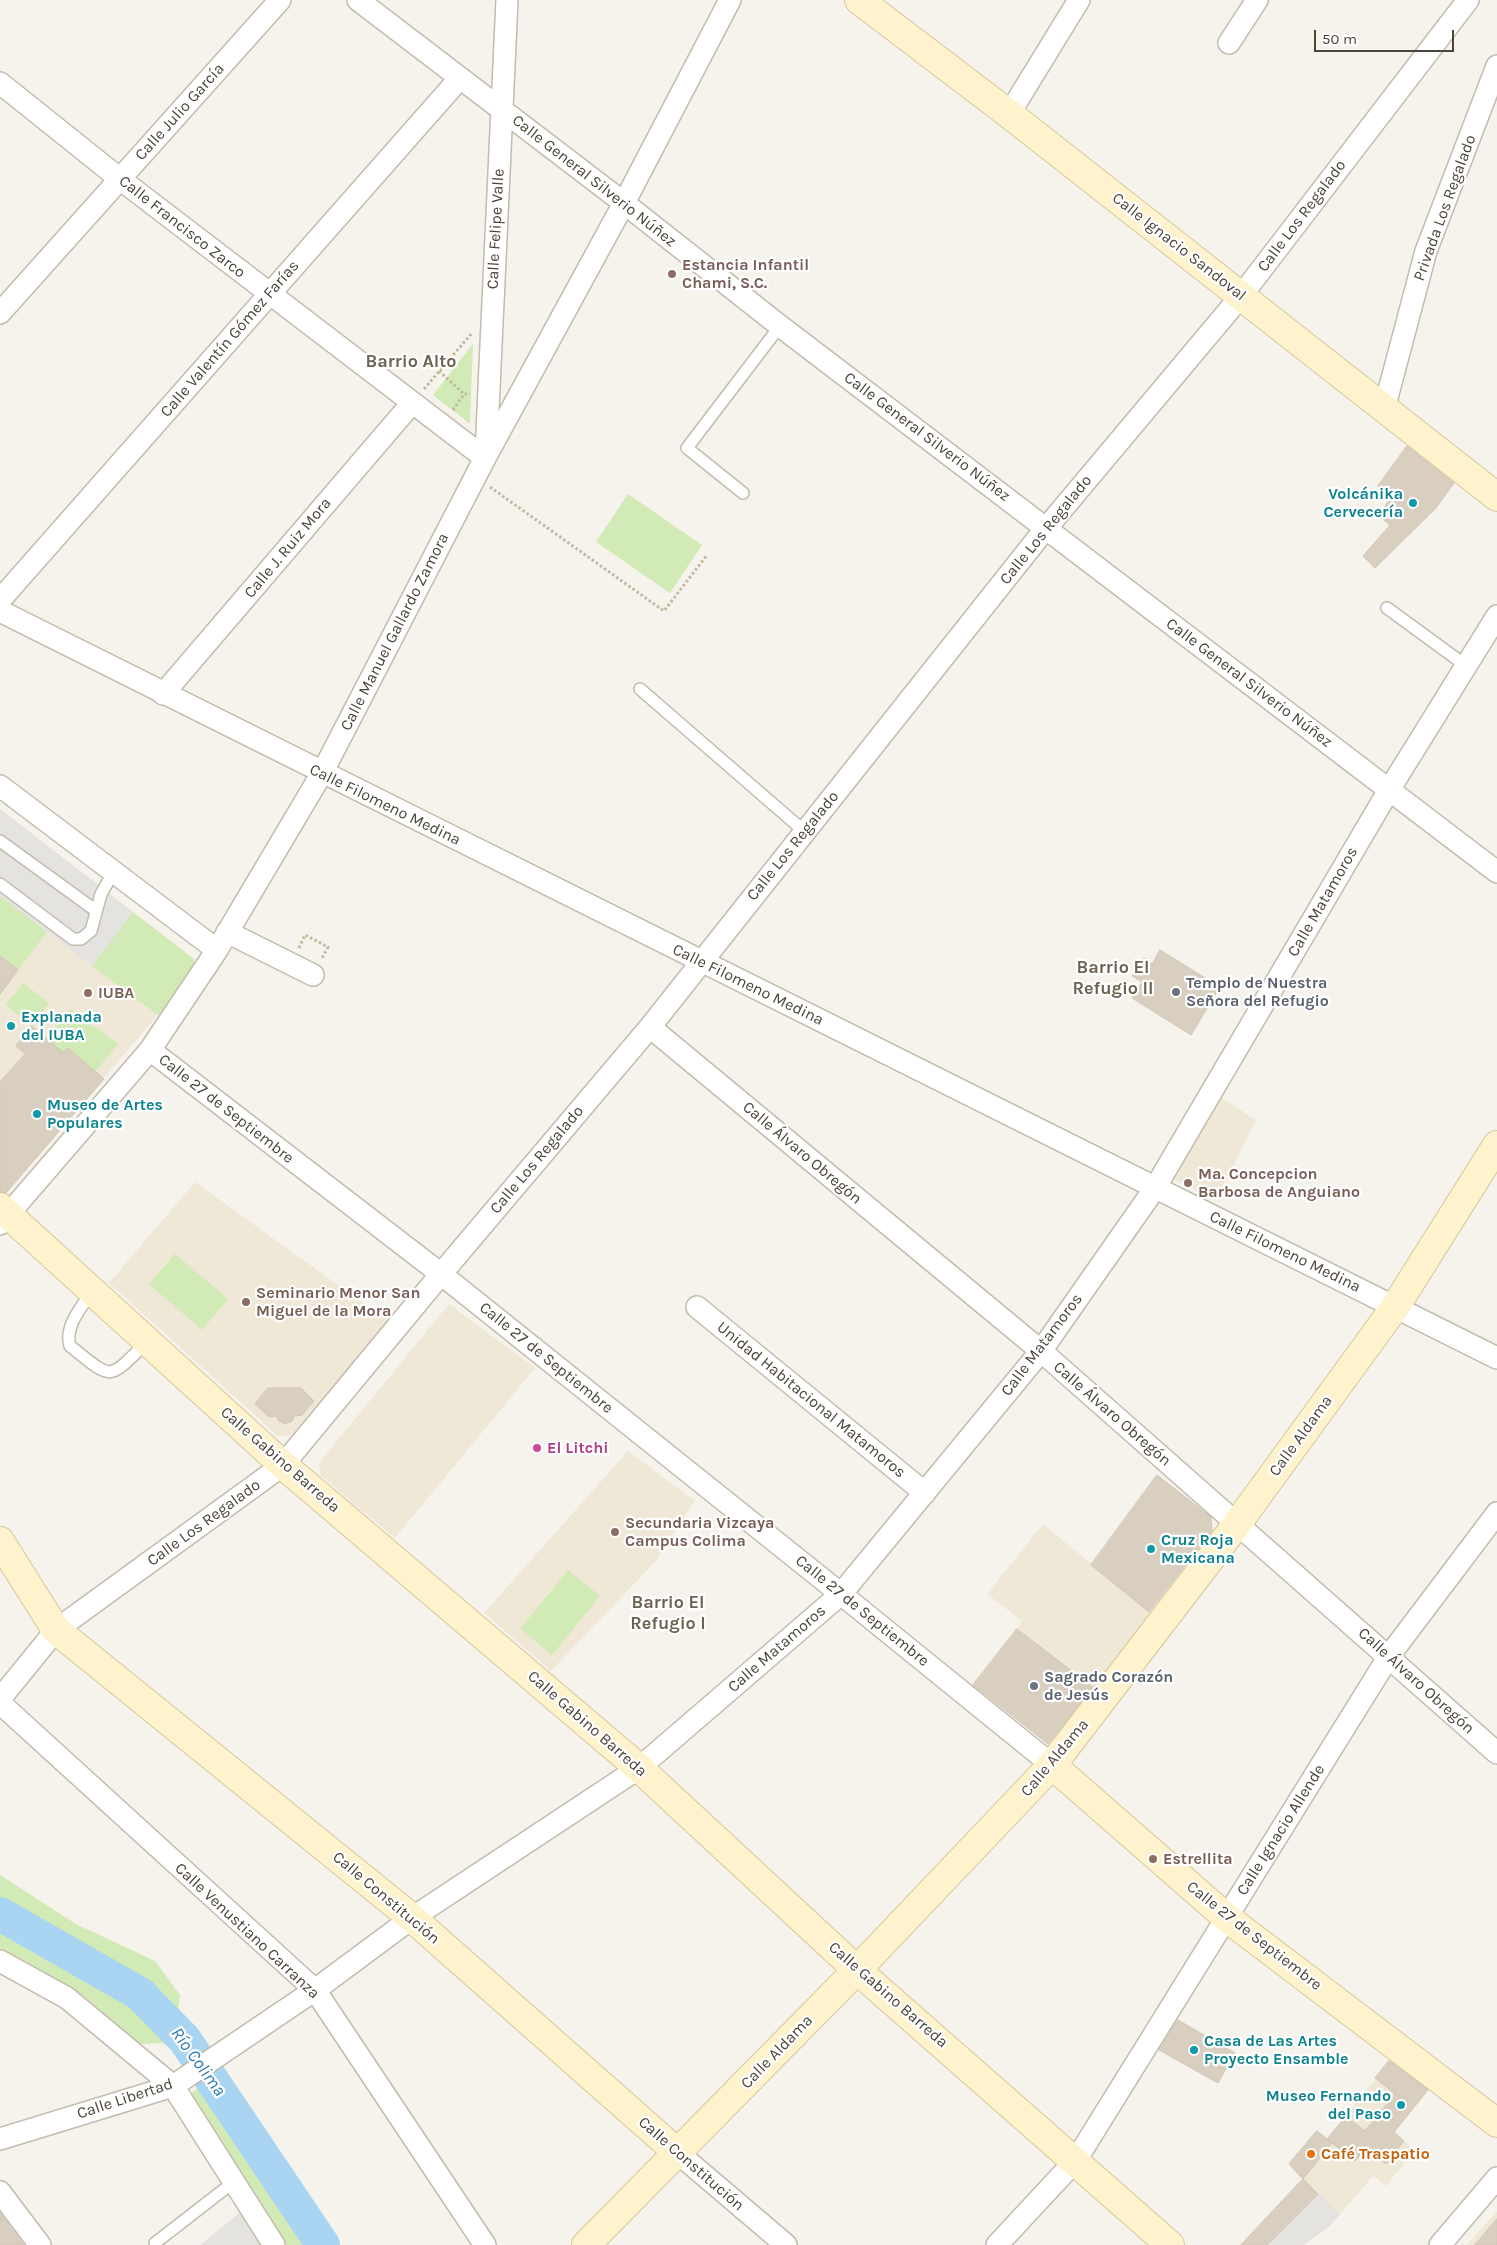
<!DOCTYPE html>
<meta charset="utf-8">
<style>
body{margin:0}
#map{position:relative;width:1497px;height:2245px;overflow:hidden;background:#f6f3ec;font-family:Karla,sans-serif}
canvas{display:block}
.scale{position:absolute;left:1314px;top:30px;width:140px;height:22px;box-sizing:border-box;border:2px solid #4b4439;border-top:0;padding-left:6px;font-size:15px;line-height:18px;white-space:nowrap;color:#4b4439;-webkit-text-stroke:4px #fff;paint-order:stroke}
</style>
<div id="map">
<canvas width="1497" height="2245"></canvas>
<div class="scale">50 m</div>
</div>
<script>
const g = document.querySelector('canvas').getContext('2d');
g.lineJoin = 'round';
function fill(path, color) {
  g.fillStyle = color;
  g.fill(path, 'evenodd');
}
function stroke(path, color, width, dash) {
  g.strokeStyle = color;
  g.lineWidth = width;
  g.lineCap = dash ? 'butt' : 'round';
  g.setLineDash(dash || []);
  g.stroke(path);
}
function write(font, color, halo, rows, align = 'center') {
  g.font = font + ' Karla,sans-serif';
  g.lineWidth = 4.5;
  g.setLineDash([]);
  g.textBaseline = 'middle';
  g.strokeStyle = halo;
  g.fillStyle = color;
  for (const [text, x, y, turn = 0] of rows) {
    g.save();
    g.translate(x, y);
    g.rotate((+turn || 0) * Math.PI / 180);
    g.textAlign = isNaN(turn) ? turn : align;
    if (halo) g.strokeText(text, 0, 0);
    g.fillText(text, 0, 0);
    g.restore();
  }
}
const education = new Path2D(`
 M0,809L194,959L195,971L7,1192L0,1186Z
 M1219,1096L1256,1120L1216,1200L1171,1178Z
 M195,1182L389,1322L292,1435L278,1436L109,1283Z
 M449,1304L535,1368L395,1538L320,1475L319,1463Z
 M628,1451L695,1501L655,1562L551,1671L484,1613Z
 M1043,1524L1151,1613L1095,1688L1017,1629L1022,1621L987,1594Z
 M1396,2053L1434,2083L1394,2132L1415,2150L1386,2186L1373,2176L1330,2226L1303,2245H1241L1303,2180L1289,2164L1317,2131L1328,2139Z
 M1497,2211V2245H1467Z`);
const green = new Path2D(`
 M473,344L470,424L433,395Z
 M628,494L702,545L670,593L596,542Z
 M0,896L47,932L18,970L0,956Z
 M133,912L194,959L195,971L158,1015L92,966Z
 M23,983L49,1003L32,1026L6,1005Z
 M70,1009L118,1044L95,1072L67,1049L64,1053L47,1039Z
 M175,1254L228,1299L202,1330L149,1284Z
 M568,1570L600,1596L552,1655L520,1629Z
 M0,1875L76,1924L155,1961L180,1995L174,2043L139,2044L83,1995L0,1949Z
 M206,2082L223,2103L242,2147L266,2168L276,2195L295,2216L315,2245H285L190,2094Z`);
const parking = new Path2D(`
 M0,809L133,912L92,966L0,896Z
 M1303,2179L1340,2214L1330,2226L1303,2245H1241Z
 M244,2209L266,2245H200Z`);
const river = new Path2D(`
 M0,1914L140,1994L185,2040L323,2245`);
const building = new Path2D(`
 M1407,446L1454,483L1436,508L1375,568L1363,556L1390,525L1378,515L1391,498L1378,486Z
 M1160,950L1220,987L1191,1035L1132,998L1142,982L1132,976L1144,958L1152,964Z
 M0,956L18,970L0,994Z
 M32,1026L64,1053L68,1048L104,1079L6,1193L0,1192V1082L25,1054L16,1046Z
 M268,1388H301L314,1401L302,1415L294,1416L292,1421L285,1424L279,1421L276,1416L269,1417L255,1404Z
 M1157,1475L1211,1517L1212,1531L1149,1612L1091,1565Z
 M1017,1629L1093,1687L1048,1744L973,1685Z
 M1178,2020L1235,2053L1218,2083L1159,2050Z
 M1389,2061L1428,2090L1394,2132L1404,2141L1386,2164L1366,2148L1355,2161L1327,2139L1346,2116L1365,2131L1395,2094L1375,2078Z
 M1317,2131L1332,2143L1303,2179L1289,2164Z
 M1303,2179L1318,2194L1267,2245H1241Z
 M0,2213L24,2245H0Z
 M1497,2219V2245H1475Z`);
const path = new Path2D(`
 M439,371L464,394
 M424,389L472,333
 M453,410L464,394H470
 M490,487L664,611L707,555
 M299,948L305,935L328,947L321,960`);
const lane = new Path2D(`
 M743,493L687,448L780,326
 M1387,608L1465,665
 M640,689L804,831
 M0,841L95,910
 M0,884L73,939H81L91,931L101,894L113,873
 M92,1291C82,1307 64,1326 70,1346C114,1381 107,1381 148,1341
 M155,2243L235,2181`);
const street = new Path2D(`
 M358,0L624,203L780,326L1497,872
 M1229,43L1257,0
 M0,83L120,179L485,458
 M1009,114L1079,0
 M0,313L280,0
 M1384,409L1426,251L1497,66
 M486,453L507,0
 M0,600L460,78
 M0,611L1497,1358
 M163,694L412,403
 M0,786L217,950
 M227,932L313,975
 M650,1027L1041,1351L1497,1753
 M150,1050L441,1274L841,1594L1052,1765
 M0,1224L150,1050L217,950L322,773L485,458L624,203L730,0
 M697,1307L925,1493
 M0,1699L56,1630L283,1465L441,1274L650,1027L1038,538L1241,296L1468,0
 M0,1703L315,1990L485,2245
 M0,1961L67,1998L173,2086L274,2245
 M0,2139L173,2086L315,1990L412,1918L639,1768L841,1594L1041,1351L1155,1188L1389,790L1497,616
 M678,2153L786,2245
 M0,2192L40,2245
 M997,2245L1076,2160L1389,1656L1497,1513
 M1440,2245L1497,2178`);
const secondary = new Path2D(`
 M859,0L1009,114L1497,497
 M0,1207L283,1465L639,1768L857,1970L1170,2245
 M0,1541L56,1630L412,1918L678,2153
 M1052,1765L1227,1918L1497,2123
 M586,2245L857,1970L1052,1765L1237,1524L1395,1307L1497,1145`);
const markers = [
 [672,274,5,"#8d6e63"],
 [1413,503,5,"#0f9aa8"],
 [1176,992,5,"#6b7280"],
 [88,993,5,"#8d6e63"],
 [11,1026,5,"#0f9aa8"],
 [37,1114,5,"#0f9aa8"],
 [1188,1183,5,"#8d6e63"],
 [246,1302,5,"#8d6e63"],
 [537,1448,5,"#d1479c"],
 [615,1532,5,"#8d6e63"],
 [1151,1549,5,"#0f9aa8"],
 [1034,1686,5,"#6b7280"],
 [1153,1859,5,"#8d6e63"],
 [1194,2050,5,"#0f9aa8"],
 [1401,2105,5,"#0f9aa8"],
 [1311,2154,5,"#e8710a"]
];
const streetNames = [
 ["Calle Julio García",180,112,-48],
 ["Calle General Silverio Núñez",594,181,38],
 ["Privada Los Regalado",1445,208,-70],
 ["Calle Los Regalado",1302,216,-53],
 ["Calle Francisco Zarco",182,227,38],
 ["Calle Felipe Valle",496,229,-87],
 ["Calle Ignacio Sandoval",1179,247,38],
 ["Calle Valentín Gómez Farías",230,339,-49],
 ["Calle General Silverio Núñez",927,437,37],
 ["Calle Los Regalado",1046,530,-51],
 ["Calle J. Ruiz Mora",288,548,-50],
 ["Calle Manuel Gallardo Zamora",395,632,-63],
 ["Calle General Silverio Núñez",1249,683,37],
 ["Calle Filomeno Medina",385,805,26],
 ["Calle Los Regalado",793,846,-51],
 ["Calle Matamoros",1323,902,-60],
 ["Calle Filomeno Medina",748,985,26],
 ["Calle 27 de Septiembre",226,1109,38],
 ["Calle Álvaro Obregón",802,1153,40],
 ["Calle Los Regalado",537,1160,-50],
 ["Calle Filomeno Medina",1285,1252,26],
 ["Calle Matamoros",1042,1345,-53],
 ["Calle 27 de Septiembre",546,1358,39],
 ["Unidad Habitacional Matamoros",811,1400,39],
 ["Calle Álvaro Obregón",1112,1414,41],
 ["Calle Aldama",1301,1436,-54],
 ["Calle Gabino Barreda",280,1460,41],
 ["Calle Los Regalado",204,1523,-36],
 ["Calle 27 de Septiembre",862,1611,39],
 ["Calle Matamoros",777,1649,-41],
 ["Calle Álvaro Obregón",1416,1681,42],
 ["Calle Gabino Barreda",587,1724,41],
 ["Calle Aldama",1055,1758,-50],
 ["Calle Ignacio Allende",1281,1830,-58],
 ["Calle Constitución",386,1898,40],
 ["Calle Venustiano Carranza",247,1931,43],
 ["Calle 27 de Septiembre",1254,1936,38],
 ["Calle Gabino Barreda",888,1995,41],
 ["Calle Aldama",777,2052,-46],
 ["Calle Libertad",125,2099,-18],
 ["Calle Constitución",691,2164,41]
];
const educationNames = [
 ["Estancia Infantil",682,265],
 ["Chami, S.C.",682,283],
 ["IUBA",98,993],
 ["Ma. Concepcion",1198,1174],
 ["Barbosa de Anguiano",1198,1192],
 ["Seminario Menor San",256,1293],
 ["Miguel de la Mora",256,1311],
 ["Secundaria Vizcaya",625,1523],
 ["Campus Colima",625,1541],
 ["Estrellita",1163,1859]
];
const cultureNames = [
 ["Volcánika",1403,494,"right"],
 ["Cervecería",1403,512,"right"],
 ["Explanada",21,1017],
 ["del IUBA",21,1035],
 ["Museo de Artes",47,1105],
 ["Populares",47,1123],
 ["Cruz Roja",1161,1540],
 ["Mexicana",1161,1558],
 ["Casa de Las Artes",1204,2041],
 ["Proyecto Ensamble",1204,2059],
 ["Museo Fernando",1391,2096,"right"],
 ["del Paso",1391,2114,"right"]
];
const worshipNames = [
 ["Templo de Nuestra",1186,983],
 ["Señora del Refugio",1186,1001],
 ["Sagrado Corazón",1044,1677],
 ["de Jesús",1044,1695]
];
const hotelNames = [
 ["El Litchi",547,1448]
];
const foodNames = [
 ["Café Traspatio",1321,2154]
];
const neighbourhoodNames = [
 ["Barrio Alto",411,362],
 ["Barrio El",1113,968],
 ["Refugio II",1113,989],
 ["Barrio El",668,1603],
 ["Refugio I",668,1624]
];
const waterNames = [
 ["Río Colima",198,2062,54]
];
fill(education, '#efe8d6');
fill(green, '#d2eab5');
fill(parking, '#e5e3e0');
stroke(river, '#a9d4f2', 34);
fill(building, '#d8cfc1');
stroke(building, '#d3c7b4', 1);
stroke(lane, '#c2bbae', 14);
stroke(street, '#c2bbae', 24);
stroke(secondary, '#d6c79b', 30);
stroke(path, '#c4b79f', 3, [2.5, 2.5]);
stroke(lane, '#fff', 11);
stroke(street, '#fff', 21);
stroke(secondary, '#fff3cd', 28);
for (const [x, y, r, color] of markers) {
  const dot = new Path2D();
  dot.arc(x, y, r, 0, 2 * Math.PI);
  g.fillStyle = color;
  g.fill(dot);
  stroke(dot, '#fff', 2);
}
write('16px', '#4b4439', '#fff', streetNames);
write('bold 16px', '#785e54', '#fff', educationNames, 'left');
write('bold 16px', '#0d838f', '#fff', cultureNames, 'left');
write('bold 16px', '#5b616d', '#fff', worshipNames, 'left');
write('bold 16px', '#b23c85', '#fff', hotelNames, 'left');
write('bold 16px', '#c56008', '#fff', foodNames, 'left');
write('bold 18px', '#6e6250', '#fff', neighbourhoodNames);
write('italic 18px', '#2e7ab2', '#fff', waterNames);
</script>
